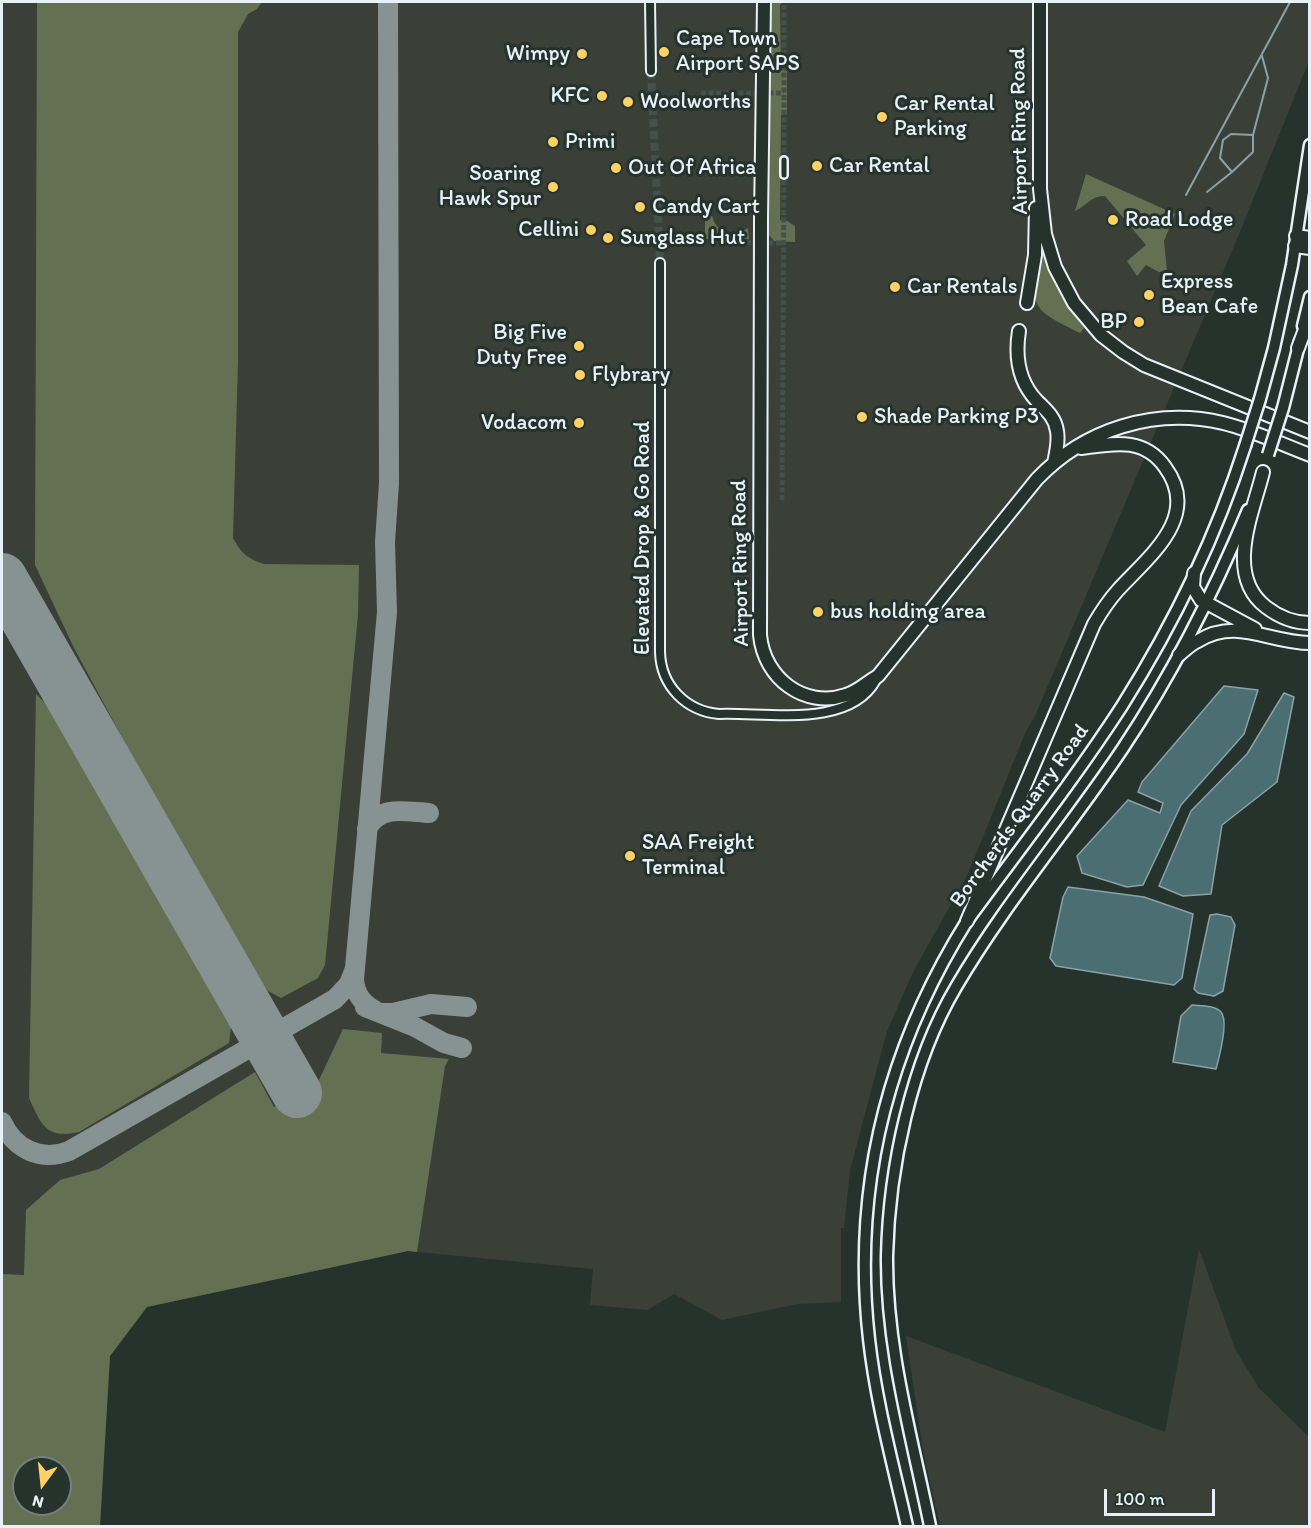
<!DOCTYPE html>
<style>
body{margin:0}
#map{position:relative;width:1311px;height:1528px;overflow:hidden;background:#26332d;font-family:Itim,sans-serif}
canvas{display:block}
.frame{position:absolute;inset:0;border:3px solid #e8f1f8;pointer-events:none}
.north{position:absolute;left:12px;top:1456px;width:60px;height:60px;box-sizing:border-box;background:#26332d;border:2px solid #747f7e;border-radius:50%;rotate:195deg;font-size:16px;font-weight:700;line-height:24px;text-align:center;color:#e8f1f8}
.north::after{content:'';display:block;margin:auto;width:21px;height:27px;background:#ffd166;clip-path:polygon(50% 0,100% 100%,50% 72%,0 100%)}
.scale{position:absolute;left:1104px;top:1489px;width:111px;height:27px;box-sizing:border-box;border:3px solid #e8f1f8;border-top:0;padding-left:8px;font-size:18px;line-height:21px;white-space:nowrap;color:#e8f1f8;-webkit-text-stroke:4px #26332d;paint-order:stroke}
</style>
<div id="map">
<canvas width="1311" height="1528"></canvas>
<div class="frame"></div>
<div class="north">N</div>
<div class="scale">100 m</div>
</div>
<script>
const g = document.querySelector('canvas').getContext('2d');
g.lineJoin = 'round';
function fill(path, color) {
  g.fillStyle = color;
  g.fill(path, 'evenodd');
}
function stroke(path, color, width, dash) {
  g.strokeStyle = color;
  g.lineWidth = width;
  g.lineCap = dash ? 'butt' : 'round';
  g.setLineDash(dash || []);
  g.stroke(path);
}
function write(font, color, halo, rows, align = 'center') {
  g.font = font + ' Itim,sans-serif';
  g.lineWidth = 6;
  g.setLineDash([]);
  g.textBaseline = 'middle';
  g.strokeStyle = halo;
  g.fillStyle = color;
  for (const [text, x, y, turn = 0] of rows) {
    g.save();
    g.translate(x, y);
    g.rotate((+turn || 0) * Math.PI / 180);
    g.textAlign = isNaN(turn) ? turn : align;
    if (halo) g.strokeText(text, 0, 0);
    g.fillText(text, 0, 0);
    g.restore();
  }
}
const built = new Path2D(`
 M2,2H1309V61L1237,239L1035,716L1026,731L967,876L914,970L887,1031L850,1170L844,1228H841V1302L797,1304L722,1320L674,1294L648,1310L590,1305L593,1269L408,1251L147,1307L110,1356L100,1526H2ZM24,1468H60V1504H24Z
 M1199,1249L1236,1351L1259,1388L1309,1437V1526H940L923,1450L906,1336L1165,1432Z`);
const green = new Path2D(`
 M37,2L261,3L257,9L248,14L238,32V361L233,538C241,553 248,559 264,564L359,565L358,614L325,965L318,978L281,998L268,991L236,949L74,648L35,565Z
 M770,2H782L780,5L781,70L787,71V114L781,115L780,220L787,221L795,226V242L774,241L769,235Z
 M1086,174L1175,214L1164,241L1167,271L1159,272L1146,265L1137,276L1127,261L1146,245L1105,196C1092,195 1086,206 1075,211Z
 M705,216H712C717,234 732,237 748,228L749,239H705Z
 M1044,252L1068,306L1084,328L1080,333C1030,308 1031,309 1039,254Z
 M36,694L46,704L231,1027L229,1043L79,1132C46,1139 42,1126 29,1098Z
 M343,1029L382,1033L381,1053L449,1059L445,1066L417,1252L408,1251L147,1307L110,1356L100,1526H2V1274L24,1275L26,1210L60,1180L99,1169L255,1072L274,1107L318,1082ZM24,1468H60V1504H24Z`);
const water = new Path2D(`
 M1224,686L1258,690L1244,734L1181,805L1143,885L1127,887L1082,873L1077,856L1128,800L1160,813L1163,803L1138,792L1142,782Z
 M1284,693L1294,697L1277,782L1222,825L1211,894L1183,896L1159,886L1191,811L1247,754Z
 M1068,887L1144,897L1193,914L1182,978L1174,985L1056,966L1050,958L1063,897Z
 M1217,914L1231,917L1235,925L1223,991L1214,996L1198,993L1194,989L1210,915Z
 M1192,1005C1201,1006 1214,1005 1221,1012C1229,1021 1219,1058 1216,1069L1173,1062L1181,1016Z`);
const stream = new Path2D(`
 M1232,172L1220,158L1223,140L1231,134L1253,135L1268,78L1262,56
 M1207,192L1232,172L1253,152V135
 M1186,195L1290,2`);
const taxiway = new Path2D(`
 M367,829C380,804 407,812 429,813
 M365,1007L415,1027L444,1043L462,1048
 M376,1011C363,1004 355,995 354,979L387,612L385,542L389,483L388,2
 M382,1013H393L431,1004L467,1007
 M2,1122C14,1149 41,1162 69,1151L335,999L349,984L354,971`);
const runway = new Path2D(`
 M2,578L297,1093`);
const pedestrianTunnel = new Path2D(`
 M701,93H784
 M784,160V2
 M701,242L783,243
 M782,500L784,175`);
const minorTunnel = new Path2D(`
 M651,71L660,263`);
const pedestrian = new Path2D(`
 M784,160V175`);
const minor = new Path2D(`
 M650,2L651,71
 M660,263V652C661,686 686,711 719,714C766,712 849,729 876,680`);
const secondary = new Path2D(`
 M1303,326L1310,297
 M1260,399L1274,348L1292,265L1310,145
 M1283,408L1300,341
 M907,1526C893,1464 876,1402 869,1339C852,1188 887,1049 967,921C1019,850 1074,780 1122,706C1173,625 1216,537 1245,446
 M930,1526C912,1437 886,1348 887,1256C889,1168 911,1063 956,987C1005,903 1069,829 1123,748C1173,673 1213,594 1248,510`);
const primary = new Path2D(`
 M764,2L761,219L760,635C764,678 804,709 846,695C859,691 867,682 878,676L1037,479C1085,429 1155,407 1223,423C1252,430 1281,444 1310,455
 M1040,2V189L1045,234L1055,267L1074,303L1101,335L1123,352L1144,365L1310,432
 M1296,236L1310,238
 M1295,246L1310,248
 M1027,303L1035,255L1036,208
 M1019,331C1015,356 1018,381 1037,401C1046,410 1055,417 1057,431C1059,442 1056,453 1054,463
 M1298,348L1310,316
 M1263,472C1253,513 1224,575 1266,607C1279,617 1293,623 1310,623
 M1194,573L1193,587L1201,600L1255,629
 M1179,655C1185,650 1191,644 1198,641C1237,617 1269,643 1310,643
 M967,921L1094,624C1101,612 1109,600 1118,590C1148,557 1202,517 1165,467C1143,436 1112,444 1081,448`);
const secondaryBridge = new Path2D(`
 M1245,446L1260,399
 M1268,455L1283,408`);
const markers = [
 [664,52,6,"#ffd166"],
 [582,54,6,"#ffd166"],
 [602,96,6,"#ffd166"],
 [628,102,6,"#ffd166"],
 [882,117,6,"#ffd166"],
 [553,142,6,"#ffd166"],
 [817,166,6,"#ffd166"],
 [616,168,6,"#ffd166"],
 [553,187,6,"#ffd166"],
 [640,207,6,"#ffd166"],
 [1113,220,6,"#ffd166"],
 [591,230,6,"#ffd166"],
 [608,238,6,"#ffd166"],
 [895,287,6,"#ffd166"],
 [1149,295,6,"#ffd166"],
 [1139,322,6,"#ffd166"],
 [579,346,6,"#ffd166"],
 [580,375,6,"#ffd166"],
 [862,417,6,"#ffd166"],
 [579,423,6,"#ffd166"],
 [818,612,6,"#ffd166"],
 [630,856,6,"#ffd166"]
];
const poiNames = [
 ["Cape Town",676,39],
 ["Airport SAPS",676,64],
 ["Wimpy",570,54,"right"],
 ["KFC",590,96,"right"],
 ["Woolworths",640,102],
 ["Car Rental",894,104],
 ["Parking",894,129],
 ["Primi",565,142],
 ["Car Rental",829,166],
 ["Out Of Africa",628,168],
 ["Soaring",541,174,"right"],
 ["Hawk Spur",541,199,"right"],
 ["Candy Cart",652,207],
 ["Road Lodge",1125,220],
 ["Cellini",579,230,"right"],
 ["Sunglass Hut",620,238],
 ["Express",1161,282],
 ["Bean Cafe",1161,307],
 ["Car Rentals",907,287],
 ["BP",1127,322,"right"],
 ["Big Five",567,333,"right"],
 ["Duty Free",567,358,"right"],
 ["Flybrary",592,375],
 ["Shade Parking P3",874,417],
 ["Vodacom",567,423,"right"],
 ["bus holding area",830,612],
 ["SAA Freight",642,843],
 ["Terminal",642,868]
];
const streetNames = [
 ["Airport Ring Road",1020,131,-91],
 ["Elevated Drop & Go Road",643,538,-90],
 ["Airport Ring Road",741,563,-91],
 ["Borcherds Quarry Road",1020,816,-54]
];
fill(built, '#3a4038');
fill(green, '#637152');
fill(water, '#4b6e72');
stroke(water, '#8aa2a8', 1.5);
stroke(stream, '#8aa2a8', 2);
stroke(taxiway, '#879292', 20);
stroke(runway, '#879292', 50);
stroke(pedestrianTunnel, '#43504b', 5, [5, 2.5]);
stroke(minorTunnel, '#43504b', 8, [8, 4]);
stroke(pedestrian, '#e8f1f8', 10);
stroke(minor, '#e8f1f8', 12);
stroke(secondary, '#e8f1f8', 15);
stroke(primary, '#e8f1f8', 16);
stroke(pedestrian, '#26332d', 5);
stroke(minor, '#26332d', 8);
stroke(secondary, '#26332d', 10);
stroke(primary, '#26332d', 12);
stroke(secondaryBridge, '#e8f1f8', 15, []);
stroke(secondaryBridge, '#26332d', 10);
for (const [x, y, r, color] of markers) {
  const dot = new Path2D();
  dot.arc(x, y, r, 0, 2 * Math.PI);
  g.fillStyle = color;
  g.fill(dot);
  stroke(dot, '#26332d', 2);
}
write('22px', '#e8f1f8', '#26332d', poiNames, 'left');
write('22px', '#e8f1f8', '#26332d', streetNames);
</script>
